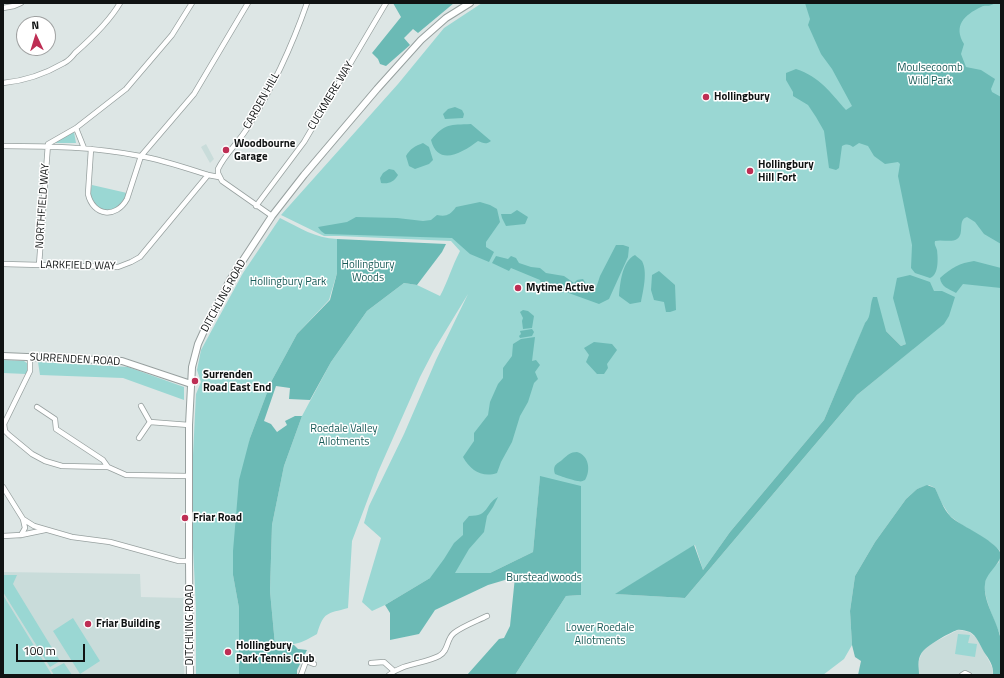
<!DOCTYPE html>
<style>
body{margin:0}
#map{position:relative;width:1004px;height:678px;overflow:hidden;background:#dde6e5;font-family:"Titillium Web",sans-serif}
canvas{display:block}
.frame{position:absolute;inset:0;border:4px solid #101313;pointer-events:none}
.north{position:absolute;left:16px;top:16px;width:40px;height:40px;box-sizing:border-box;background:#fff;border:1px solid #9fa1a1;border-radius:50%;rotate:356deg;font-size:11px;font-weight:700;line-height:16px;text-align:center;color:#101313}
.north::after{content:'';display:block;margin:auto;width:14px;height:18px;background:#be2e54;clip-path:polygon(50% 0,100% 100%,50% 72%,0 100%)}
.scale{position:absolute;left:16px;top:644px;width:69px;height:18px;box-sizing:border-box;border:2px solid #101313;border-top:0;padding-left:5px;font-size:12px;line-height:14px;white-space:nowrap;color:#101313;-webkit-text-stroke:3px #fff;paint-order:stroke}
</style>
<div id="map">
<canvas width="1004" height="678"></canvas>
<div class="frame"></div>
<div class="north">N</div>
<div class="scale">100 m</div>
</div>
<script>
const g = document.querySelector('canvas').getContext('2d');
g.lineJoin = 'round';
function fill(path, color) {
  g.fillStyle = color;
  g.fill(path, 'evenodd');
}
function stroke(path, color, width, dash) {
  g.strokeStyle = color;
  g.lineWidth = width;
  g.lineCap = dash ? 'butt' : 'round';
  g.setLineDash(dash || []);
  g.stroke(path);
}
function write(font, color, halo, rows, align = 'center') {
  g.font = font + ' "Titillium Web",sans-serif';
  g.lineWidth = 3;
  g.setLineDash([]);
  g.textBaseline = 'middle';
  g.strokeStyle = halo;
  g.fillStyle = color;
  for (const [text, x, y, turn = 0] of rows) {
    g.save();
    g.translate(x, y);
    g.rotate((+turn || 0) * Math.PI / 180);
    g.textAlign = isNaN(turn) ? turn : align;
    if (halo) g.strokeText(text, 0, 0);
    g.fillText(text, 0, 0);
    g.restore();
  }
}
const built = new Path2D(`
 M206,144L214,159L210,163L201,147Z
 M3,572L140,574L141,597L183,598L184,675H3Z
 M958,630L969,632L977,638L992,667L993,675H919V660L923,650L929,645Z`);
const green = new Path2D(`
 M482,3H1001V637C996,624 982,595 985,582C986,575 993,567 999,562L1000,551L990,542L962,525L950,516L941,502L935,488L929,485L917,489L906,499L875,542L855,576L850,611L852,645L844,659L823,675H515L566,596L581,595L540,477L533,552L490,573H455L430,578L385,605L372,611L362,602L381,538L364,523L369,506L404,434L436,360L468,294L434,350L420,377L378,472L352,541L348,608C327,614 324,611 317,634C300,644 295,645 275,645L270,591L272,525L284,466L302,416L331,362L367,311L404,283L417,285L440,296C448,281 452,266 460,251L451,241L339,236H324L281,215L398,84L444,28ZM865,324L886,331L901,346L906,344L913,349L857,395L685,598L616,594L695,545L703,570L730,532L824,420Z
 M74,132L76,143H53Z
 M92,185L127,193C126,196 125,200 124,202C110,220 85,207 92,185Z
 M280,218C300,228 315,238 337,239V273L329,300L297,334L271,382L250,438L233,575L239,608V675H196V608L192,527L193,455L196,394L201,382L197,370L201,350L243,273Z
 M3,360L24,361L28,364V369L26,374L3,373Z
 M38,362L128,367L184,387V400L123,378L40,375Z
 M3,575H17L13,584L60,661L50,667L3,592Z
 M3,595L52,675H3Z
 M73,618L100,661L80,674L53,631Z
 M958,634L970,635L968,643L977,644L975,657L955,654Z
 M64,663L72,675H54L51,670Z`);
const forest = new Path2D(`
 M393,3H454L418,33L413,29L404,38L410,45L386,66L380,64L378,59L372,53L401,17Z
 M805,3H995C988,8 986,4 981,7C964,15 953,26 964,44L961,54L966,67L981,70L995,79L991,89L992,92L1001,97V244L984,234L975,222L967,217C957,220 965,234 957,239C951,243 942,239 935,241C934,245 936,246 937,250C938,258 939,275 930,278L915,273L911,268L912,245L898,176L900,164L898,162L885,164L874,156L868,146L859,143L853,147C848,144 847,144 842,146L839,168L836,170L829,168L824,131L816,117L808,105L793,96V92L786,80V73L796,69C820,77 830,92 846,110L852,106L832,69L821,54L808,25L810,19Z
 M455,107L462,110L464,114L463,118L445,119L443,114L448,109Z
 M471,124L491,141C486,145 483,143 478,141C462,153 438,167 431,140C445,123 450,125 471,124Z
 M423,143L429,147L433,160L429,164L415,169L409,166L406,156C410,149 415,146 423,143Z
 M389,169L394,170L398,175C394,182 389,184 381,183L380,178L383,173Z
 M480,202L490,205L497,209L500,222L486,242V247L494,252L489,262L470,254L452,238L325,234L321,231L318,227L347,222L356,217L397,218L423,221L431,220L437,215C446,217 450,215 456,207Z
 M517,210L528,217L525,224L506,226L502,218L501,214H511Z
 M337,239L446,244L442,252L417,285L404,283L367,311L331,362L310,400L289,399L290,388L276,386L264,421L271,424L277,432L287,425L285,421L295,416H302L284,466L272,525L270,591L275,645H294L298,649L307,650L297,670V675H239V608L233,575V551L239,480L250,438L271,382L297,334L330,300L337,273Z
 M616,245H623L629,247L628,257L609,299L599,304L541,283L540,280L511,268L509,271L492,263L496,256L508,259L511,256L516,258L519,263L531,267L540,268L546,273L564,276L574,283L577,280L583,279L588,287L596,288L600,276Z
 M635,255C637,257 640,259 642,261C648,272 643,291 641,302L630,304L619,296C620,284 622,261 635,255Z
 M974,261L1001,268V288L963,284L956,293C949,289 941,287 940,278C951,268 960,263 974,261Z
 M659,271L675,285L676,310L670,312H666L664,302L654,300L651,290L652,275Z
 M910,275L930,282L934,291H942L955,297L949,316L944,324L857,395L685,598L615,594L694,545L703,570L730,532L824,420L865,323C872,316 869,307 873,297H877L878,301L886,331L901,346L906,344L893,298L897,278Z
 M523,310L528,311L534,316L532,328L523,329L522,321L523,318L520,312Z
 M532,329L534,332L532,336L520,338L519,336L521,334L520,331Z
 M535,337L532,361L536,360L540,365L535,372L538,379L534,383L528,402L520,416L512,442L501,462L497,473C482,478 470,470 463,457L474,441V433L488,415L490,402L498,384L503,378V368L512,356L513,344L521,339Z
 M594,342L612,344L617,350L607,364L608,368L604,374H597L586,362L589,355L584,348Z
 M577,452C589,455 591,471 585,480C582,481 582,482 578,481C575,481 557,475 555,474C552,464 558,464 563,459C568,455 570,452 577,452Z
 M540,476L581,486V595L566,596L515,675H467L499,639L504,638L510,626L515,577L488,585L435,610L419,634L390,640V613L385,605L430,578L444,559L454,543L463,535V523L469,516C490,516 484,505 498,497L493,507L487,516L484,532L469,549L455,573H490L533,552Z
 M927,485L935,488C940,498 943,509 951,517C963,527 994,540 1000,552C1004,562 986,572 985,584C983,601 996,619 1000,636C1003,646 1001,664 1001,675H993C994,666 989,659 984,652C980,645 977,636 970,632C966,631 961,629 957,630C949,633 925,646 921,654C917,661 919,667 919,675H858L861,661L855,657L852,645L850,611L855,576L875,542L906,499L917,489Z`);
const minor = new Path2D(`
 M3,8L14,6L21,3
 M3,83C24,81 45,74 64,63C68,61 72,57 75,53C92,38 109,22 120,3
 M76,128L84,148
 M3,146C49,146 95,147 140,156C163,160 186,168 208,175L219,177
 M91,149L88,194C93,216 116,219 127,199L141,156L194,94L248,3
 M256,206L304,142L386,3
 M272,216L222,181L218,173V169C225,154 239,142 248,127C272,89 292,46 307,3
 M3,264L118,267L131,262L140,257L208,175
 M39,265L48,144L76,128L126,89L172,35L192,3
 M30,358V371L4,424L5,431L9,435L32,454L45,461L62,466L108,467L126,475L189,476
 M141,406L150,422L189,425
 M37,407L55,419L56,429L103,460L108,467
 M139,438L150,422
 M3,487L23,519L34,526L72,537L110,542L179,561H189
 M21,535L25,528L23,519
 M3,536L21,535L45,530
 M371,663L384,662L394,671
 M301,675L306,661L314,664
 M389,675C404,663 423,664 439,656C449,651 446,639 454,633C463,626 477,621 487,616
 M962,675L965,673L969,675`);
const tertiary = new Path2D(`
 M3,356L122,361L191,384
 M190,675L189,561V425L192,367L198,344L208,322L230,280L272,216L304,175L377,89L421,40L446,18L470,3`);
const markers = [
 [706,97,4,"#be2e54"],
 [226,150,4,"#be2e54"],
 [750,171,4,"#be2e54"],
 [518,288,4,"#be2e54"],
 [195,381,4,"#be2e54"],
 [185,518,4,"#be2e54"],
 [88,624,4,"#be2e54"],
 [228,652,4,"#be2e54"]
];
const parkNames = [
 ["Moulsecoomb",930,68],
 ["Wild Park",930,81],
 ["Hollingbury",368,265],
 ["Woods",368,278],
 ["Hollingbury Park",288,282],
 ["Roedale Valley",344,429],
 ["Allotments",344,442],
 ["Burstead woods",544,578],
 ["Lower Roedale",600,628],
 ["Allotments",600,641]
];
const streetNames = [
 ["CUCKMERE WAY",331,96,-59],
 ["CARDEN HILL",262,101,-61],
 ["NORTHFIELD WAY",43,206,-86],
 ["LARKFIELD WAY",78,266,1],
 ["DITCHLING ROAD",224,296,-61],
 ["SURRENDEN ROAD",75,360,3],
 ["DITCHLING ROAD",190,625,-90]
];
const poiNames = [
 ["Hollingbury",714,97],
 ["Woodbourne",234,144],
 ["Garage",234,157],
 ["Hollingbury",758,165],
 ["Hill Fort",758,178],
 ["Mytime Active",526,288],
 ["Surrenden",203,375],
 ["Road East End",203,388],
 ["Friar Road",193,518],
 ["Friar Building",96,624],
 ["Hollingbury",236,646],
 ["Park Tennis Club",236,659]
];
fill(built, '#c9dcda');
fill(green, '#9ad7d3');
fill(forest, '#6bbab5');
stroke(minor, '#97a09f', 6);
stroke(tertiary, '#97a09f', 8);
stroke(minor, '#fff', 4.5);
stroke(tertiary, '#fff', 6);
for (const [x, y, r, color] of markers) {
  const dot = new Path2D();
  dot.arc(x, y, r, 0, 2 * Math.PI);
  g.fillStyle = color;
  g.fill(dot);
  stroke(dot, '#fff', 1.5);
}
write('11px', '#195b58', '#fff', parkNames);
write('11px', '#101313', '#fff', streetNames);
write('bold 11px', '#101313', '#fff', poiNames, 'left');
</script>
